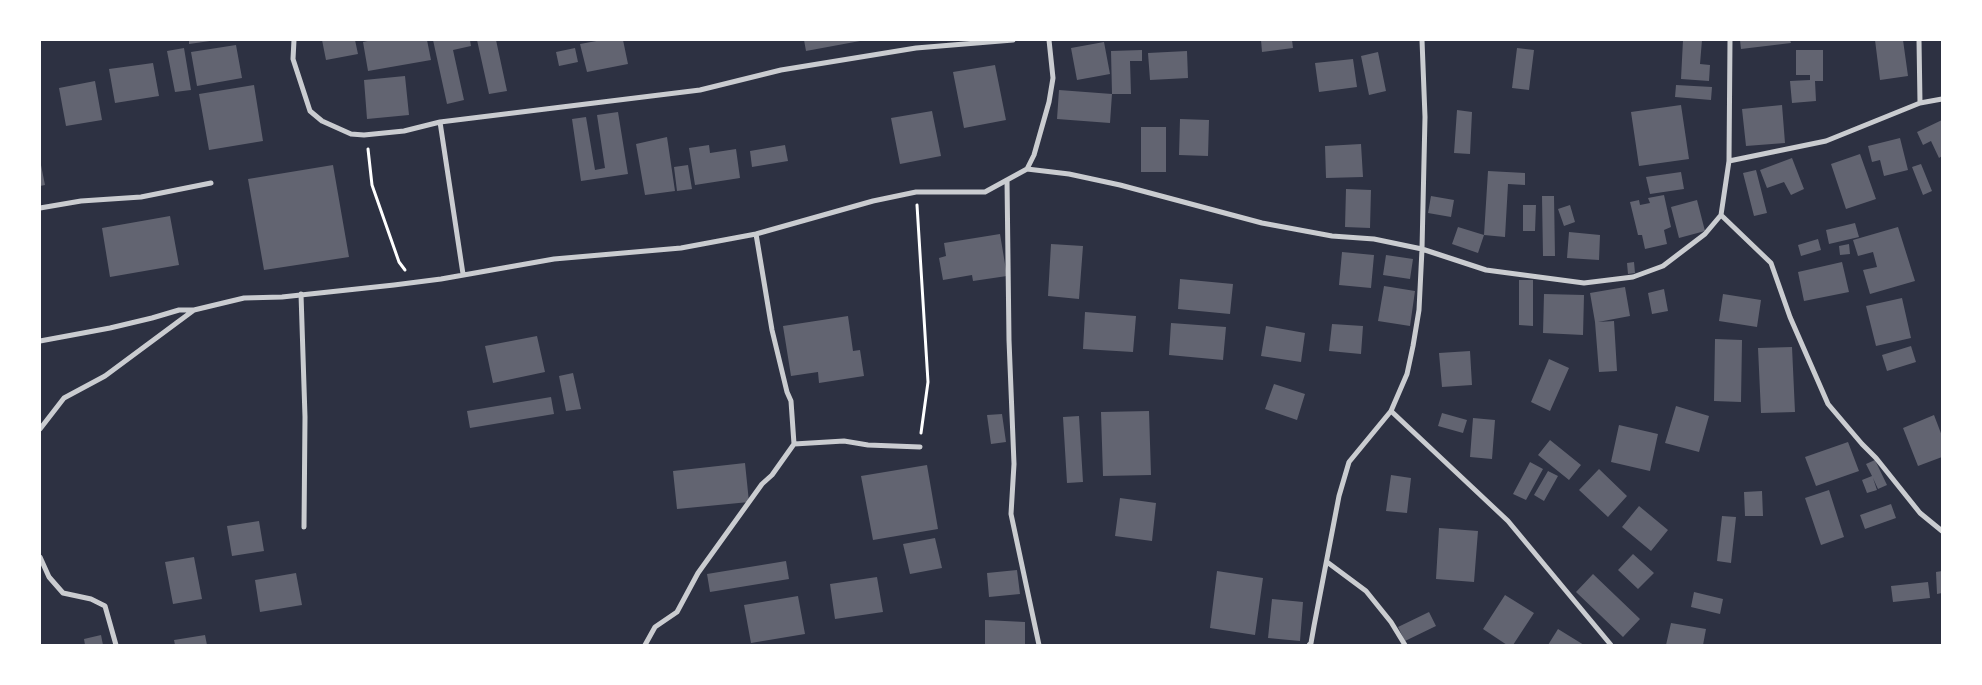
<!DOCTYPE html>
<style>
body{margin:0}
#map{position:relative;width:1982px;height:685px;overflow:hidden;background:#2d3142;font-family:"Fira Sans",sans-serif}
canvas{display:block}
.frame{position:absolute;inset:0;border:41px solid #fff;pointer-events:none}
</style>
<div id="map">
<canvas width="1982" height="685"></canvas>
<div class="frame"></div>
</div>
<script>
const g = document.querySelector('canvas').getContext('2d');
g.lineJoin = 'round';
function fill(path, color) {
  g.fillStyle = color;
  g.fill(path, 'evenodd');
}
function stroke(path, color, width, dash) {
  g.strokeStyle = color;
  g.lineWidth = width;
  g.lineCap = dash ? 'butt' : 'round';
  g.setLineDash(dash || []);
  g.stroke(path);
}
const building = new Path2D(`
 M189,40H210V41L189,44Z
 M322,40H355L358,54L326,60Z
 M372,40H427L431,60L368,71L363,42Z
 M433,40H470L471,46L453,50L464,100L447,104Z
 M477,40H496L507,91L489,94Z
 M602,40H623L628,64L587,72L580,44Z
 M804,40H860V41L806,51Z
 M1261,40H1292L1293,48L1262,52Z
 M1683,40H1702L1700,64L1710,65L1709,81L1681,79Z
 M1740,40H1790L1791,43L1741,49Z
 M1875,40H1903L1908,76L1880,80Z
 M1104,42L1110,74L1077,80L1071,48Z
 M236,45L242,78L197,86L191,52Z
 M184,48L191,90L175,92L167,51Z
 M575,48L578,62L559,66L556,52Z
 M1517,48L1534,50L1529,90L1512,88Z
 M1142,50V61H1130L1131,94H1112L1111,51Z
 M1796,50H1823V81H1815L1816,101L1792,103L1790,81L1810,80V75H1796Z
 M1187,51L1188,78L1150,80L1148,53Z
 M1378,52L1386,91L1369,95L1361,56Z
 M1353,59L1357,87L1319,92L1315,63Z
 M153,63L159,96L115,103L109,69Z
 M995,65L1006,120L964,128L953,72Z
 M405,76L409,115L367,119L364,80Z
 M95,81L102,120L66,126L59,88Z
 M254,85L263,141L209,150L199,94Z
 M1676,85L1712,87L1711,100L1675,97Z
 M1059,90L1112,94L1110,123L1057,119Z
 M1681,105L1689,159L1639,166L1631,112Z
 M1782,105L1785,143L1746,146L1742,109Z
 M1457,110L1472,112L1470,154L1454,153Z
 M932,111L941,156L900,164L891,118Z
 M618,112L628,174L581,181L572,119L586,117L595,170L605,168L597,115Z
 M1180,119L1209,120L1208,156L1179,155Z
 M1942,120V156L1939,158L1931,141L1923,145L1917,132Z
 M1141,127H1166V172H1141Z
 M667,137L675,191L645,195L636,144Z
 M1900,138L1908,170L1884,176L1880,160L1872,162L1868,146Z
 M1361,144L1363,177L1326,178L1325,146Z
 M709,145L710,153L736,149L740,178L695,185L689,148Z
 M785,145L788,161L752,167L750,151Z
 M1860,154L1876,199L1846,209L1831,164Z
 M1792,158L1804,189L1791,195L1784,182L1767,188L1760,170Z
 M40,160L45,185L40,186Z
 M1921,164L1932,191L1923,195L1912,167Z
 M333,165L349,257L264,270L248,179Z
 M688,165L692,189L677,191L674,167Z
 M1756,170L1767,213L1754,216L1743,173Z
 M1488,171L1525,173V185L1508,184L1505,237L1484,235Z
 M1681,172L1684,189L1650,194L1646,177Z
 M1346,189L1371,190L1370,228L1345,227Z
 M1664,195L1671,227L1664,230L1667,244L1645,249L1642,235H1638L1630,202L1639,200L1640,205L1650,203L1648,198Z
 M1431,196L1454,200L1451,217L1428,213Z
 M1542,196H1554L1555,256H1543Z
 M1697,200L1705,231L1679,238L1671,207Z
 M1523,205H1536L1535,231H1523Z
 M1570,205L1575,222L1564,226L1558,209Z
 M170,216L179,265L110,277L102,228Z
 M1855,223L1859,237L1829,244L1826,230Z
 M1458,227L1484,235L1478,253L1452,244Z
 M1898,227L1915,281L1870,294L1863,270L1877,267L1873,252L1858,256L1853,240Z
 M1569,232L1600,235L1599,260L1567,258Z
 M1000,234L1007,276L973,281L972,275L943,280L939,258L946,256L944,243Z
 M1818,239L1821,250L1801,256L1798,245Z
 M1051,244L1083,246L1079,299L1048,296Z
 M1849,244L1850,254L1840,255L1839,246Z
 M1342,252L1374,255L1371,288L1339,285Z
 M1386,255L1413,259L1410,279L1383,275Z
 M1634,262L1635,273L1628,274L1627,263Z
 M1842,262L1849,292L1804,301L1798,272Z
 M1180,279L1233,284L1230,314L1178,309Z
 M1519,280H1533V326L1519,325Z
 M1384,286L1415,291L1410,326L1378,321Z
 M1625,287L1630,316L1598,322L1614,321L1617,371L1599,372L1595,322L1590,293Z
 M1664,289L1668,311L1652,314L1648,293Z
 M1544,294L1584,295L1583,335L1543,333Z
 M1723,294L1761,300L1757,327L1719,321Z
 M1902,298L1911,338L1876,346L1866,306Z
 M1085,312L1136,316L1133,352L1083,349Z
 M848,316L853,351L860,350L864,376L819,383L818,372L791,376L783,326Z
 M1171,323L1226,327L1223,360L1169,355Z
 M1332,324L1363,326L1361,354L1329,351Z
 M1266,326L1305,333L1301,362L1261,356Z
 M537,336L545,372L493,383L485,346Z
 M1715,339L1742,340L1741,402L1714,401Z
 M1911,346L1916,362L1887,371L1882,355Z
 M1792,347L1795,412L1761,413L1758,348Z
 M1470,351L1472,385L1442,387L1439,353Z
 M1549,359L1569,368L1550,411L1531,402Z
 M573,373L581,409L566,411L559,376Z
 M1274,384L1305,394L1297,420L1265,409Z
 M551,397L554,414L470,428L467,411Z
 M1676,406L1709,416L1699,452L1665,443Z
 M1149,411L1151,475L1103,476L1101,412Z
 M1442,413L1467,420L1463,433L1438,426Z
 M1002,414L1006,442L991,444L987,415Z
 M1934,415L1942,436V457L1918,466L1903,428Z
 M1079,416L1083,482L1067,483L1063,417Z
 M1473,418L1495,420L1492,459L1470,457Z
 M1619,425L1658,434L1650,471L1611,462Z
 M1550,440L1581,465L1569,480L1538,455Z
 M1848,442L1859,471L1816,486L1805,457Z
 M1875,460L1887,485L1878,489L1873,478L1877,490L1867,493L1862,480L1872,476L1866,464Z
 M1530,462L1543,469L1526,500L1513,494Z
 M745,463L749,502L677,509L673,471Z
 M927,465L938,529L873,540L861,476Z
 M1599,469L1627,496L1608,517L1579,490Z
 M1548,471L1558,476L1544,501L1534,495Z
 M1391,475L1411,478L1407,513L1386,511Z
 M1829,490L1844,537L1821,545L1805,498Z
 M1762,491L1763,516H1745L1744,492Z
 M1120,498L1156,503L1152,541L1115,536Z
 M1891,504L1896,518L1865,529L1860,515Z
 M1639,506L1668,530L1651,551L1622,527Z
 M1722,516L1736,517L1731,563L1717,561Z
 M259,521L264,551L232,556L227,526Z
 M1439,528L1478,531L1474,582L1436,579Z
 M935,538L942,568L910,574L903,544Z
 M1633,554L1654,573L1638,589L1618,570Z
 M194,557L202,599L173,604L165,562Z
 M786,561L789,579L710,592L707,574Z
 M1017,570L1020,594L989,597L987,573Z
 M1217,571L1263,578L1255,635L1210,628Z
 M1942,571V593L1937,594L1936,572Z
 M296,573L302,605L260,612L255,580Z
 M1593,574L1640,619L1623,637L1576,592Z
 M877,577L883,612L835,619L830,584Z
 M1928,582L1930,598L1893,602L1891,586Z
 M1694,592L1723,599L1720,614L1691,607Z
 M1505,595L1534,613L1513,645H1507L1483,629Z
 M798,596L805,634L751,643L744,605Z
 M1272,599L1303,602L1300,641L1268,638Z
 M1429,612L1436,626L1405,641L1398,627Z
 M985,620L1025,622V645H985Z
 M1671,623L1706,629L1703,645H1666Z
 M1558,629L1584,645H1548Z
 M101,635L103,645H85L84,639Z
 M205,635L207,645H175L174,640Z`);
const path = new Path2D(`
 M368,149L372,185L399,262L405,270
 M917,205L928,382L921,433`);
const minor = new Path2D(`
 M294,40L293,59L310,111L322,121L351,134L364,135L404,131L440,122L700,90L781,70L916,48L1013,40
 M1730,40L1729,161L1721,215L1771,263L1790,317L1828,404L1862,444L1876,458L1920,513L1942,531
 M1919,40L1920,103
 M440,122L463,274
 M1729,161L1826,141L1920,103L1942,99
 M1027,169L1069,174L1120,185L1262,223L1332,236L1374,239L1422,249L1486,270L1584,283L1633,277L1663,266L1705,234L1721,215
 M1007,180L1009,340L1014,464L1011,514L1039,645
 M40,208L81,201L141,197L211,183
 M301,294L305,417L304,527
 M40,341L110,328L152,318L179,310H194
 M1391,411L1508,521L1611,645
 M40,429L64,398L105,376L194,310L244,298L282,297L394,285L441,279L554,259L681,248L756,234L873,201L916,192H985L1027,169L1034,155L1049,102L1053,78L1049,40
 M794,444L844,441L868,445L920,447
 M40,557L49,577L63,593L91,599L105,606L116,645
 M1327,562L1366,591L1391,622L1405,645
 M645,645L655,627L677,612L698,573L762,484L772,475L794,444L791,401L787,392L772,330L756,234
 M1309,645L1311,643L1314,626L1339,496L1349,462L1391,411L1407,374L1413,346L1419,310L1422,249L1425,117L1422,40`);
fill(building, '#626471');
stroke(path, '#fff', 3);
stroke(minor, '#caccd0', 5);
</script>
